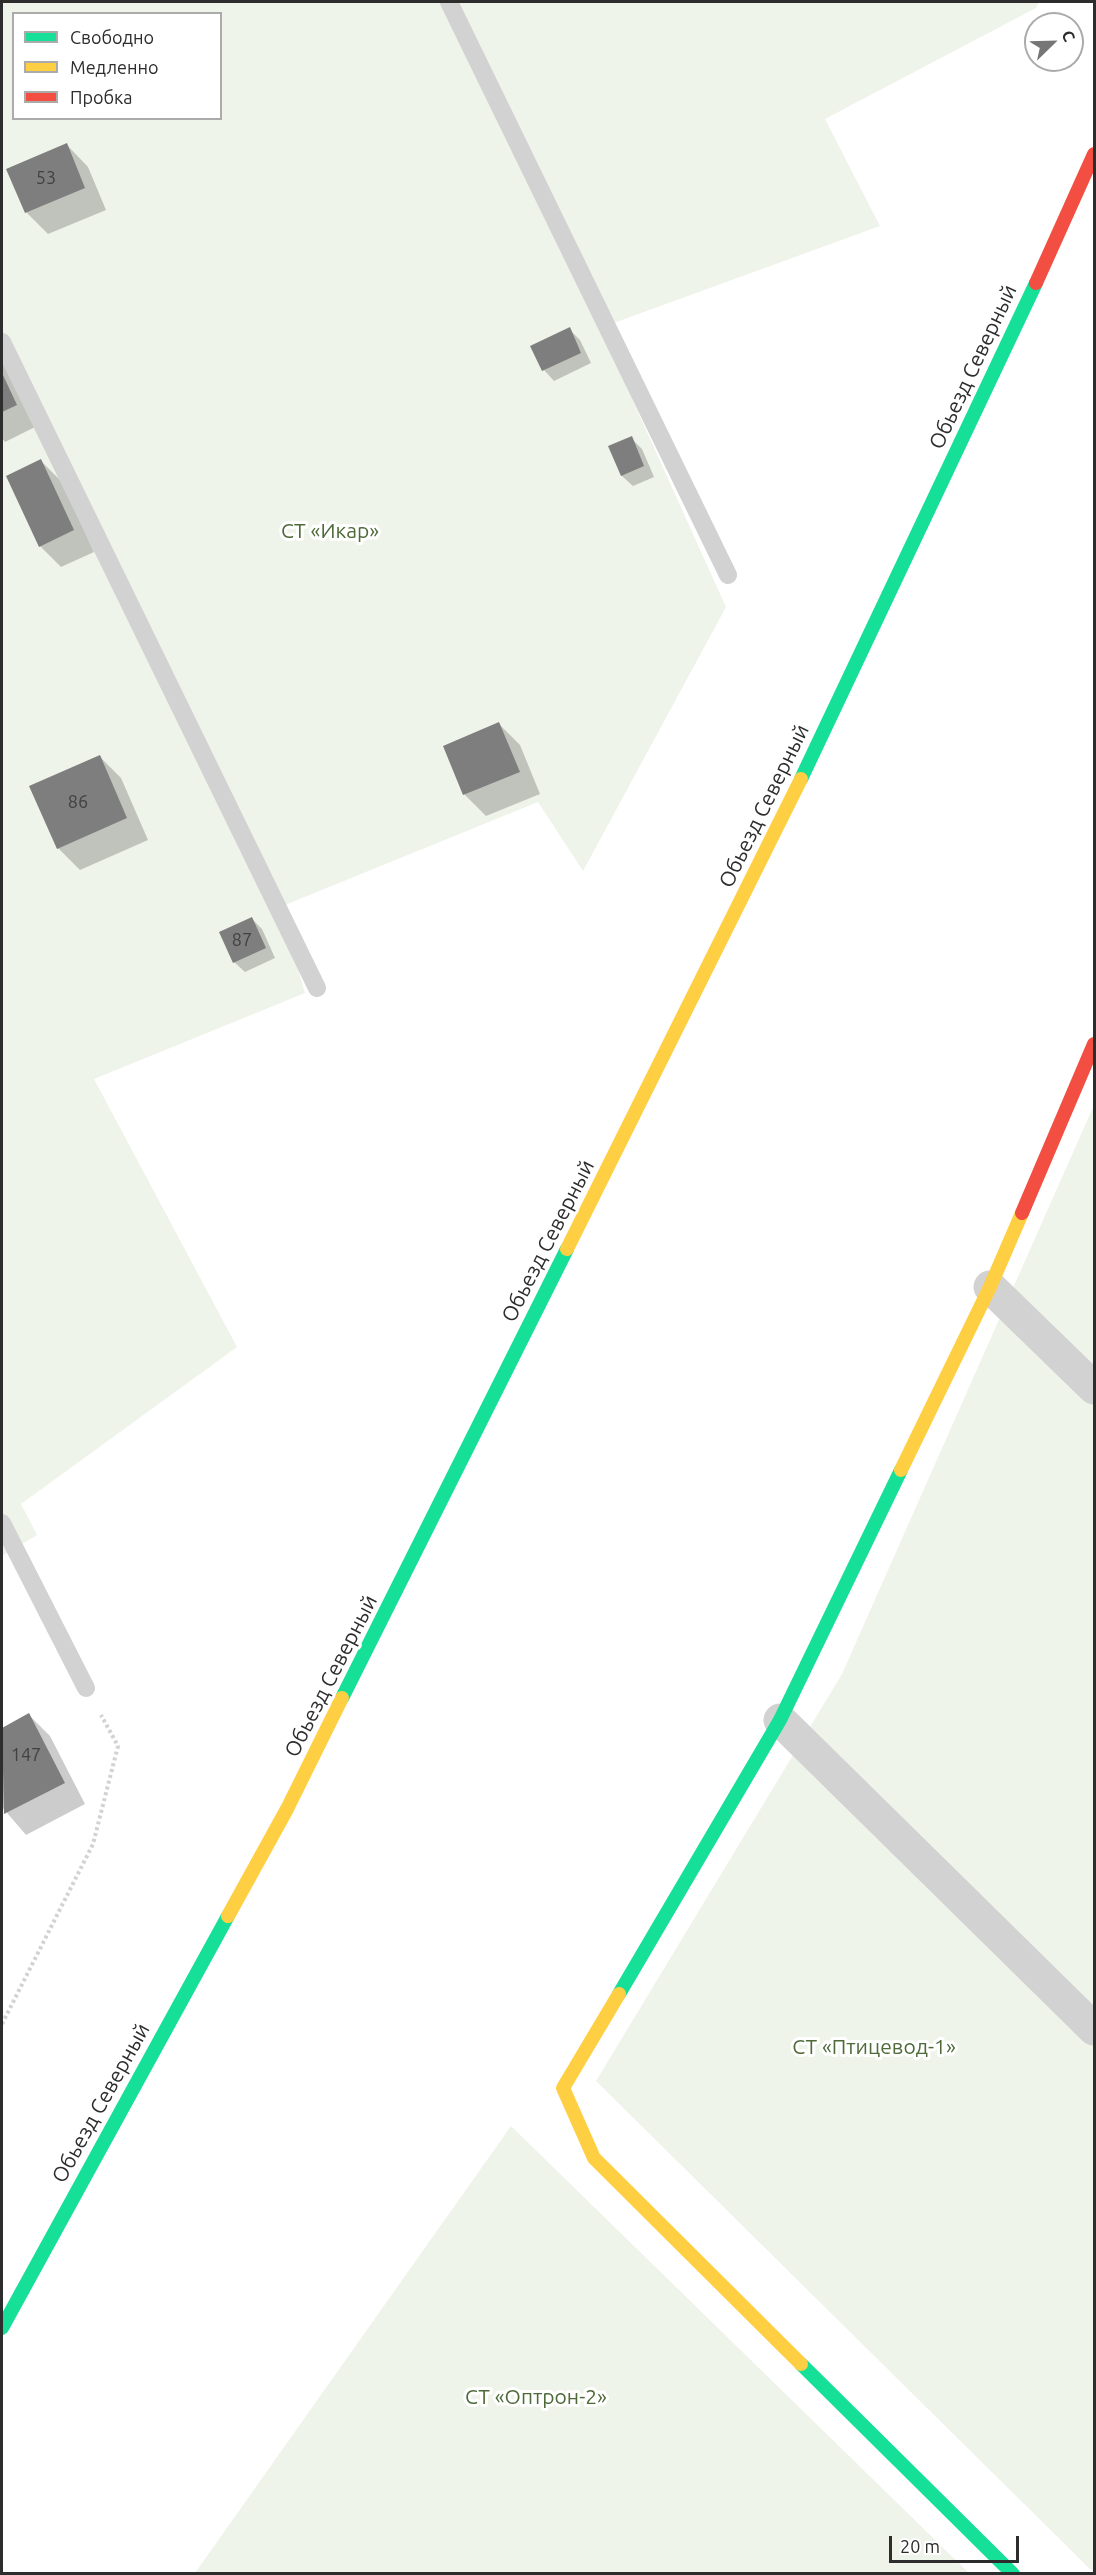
<!DOCTYPE html>
<meta charset="utf-8">
<style>
body{margin:0}
#map{position:relative;width:1096px;height:2575px;overflow:hidden;background:#fff;font-family:Ubuntu,sans-serif}
canvas{display:block}
.frame{position:absolute;inset:0;border:3px solid #2d2d2d;pointer-events:none}
.legend{position:absolute;left:12px;top:12px;width:210px;height:108px;box-sizing:border-box;background:#fff;border:2px solid #ababab;margin:0;padding:8px 10px;list-style:none;font-size:18px;color:#2d2d2d}
.legend li{display:flex;align-items:center;gap:12px;height:30px}
.legend b{width:30px;border:2px solid #ababab}
.north{position:absolute;left:1024px;top:12px;width:60px;height:60px;box-sizing:border-box;background:#fff;border:2px solid #ababab;border-radius:50%;rotate:67deg;font-size:16px;font-weight:700;line-height:24px;text-align:center;color:#2d2d2d}
.north::after{content:'';display:block;margin:auto;width:21px;height:27px;background:#767676;clip-path:polygon(50% 0,100% 100%,50% 72%,0 100%)}
.scale{position:absolute;left:889px;top:2536px;width:130px;height:27px;box-sizing:border-box;border:3px solid #2d2d2d;border-top:0;padding-left:8px;font-size:18px;line-height:21px;white-space:nowrap;color:#2d2d2d;-webkit-text-stroke:4px #fff;paint-order:stroke}
</style>
<div id="map">
<canvas width="1096" height="2575"></canvas>
<div class="frame"></div>
<ul class="legend">
<li><b style="height:8px;background:#16e098"></b>Свободно</li>
<li><b style="height:8px;background:#ffcf43"></b>Медленно</li>
<li><b style="height:8px;background:#f24e42"></b>Пробка</li>
</ul>
<div class="north">С</div>
<div class="scale">20 m</div>
</div>
<script>
const g = document.querySelector('canvas').getContext('2d');
g.lineJoin = 'round';
function fill(path, color) {
  g.fillStyle = color;
  g.fill(path, 'evenodd');
}
function stroke(path, color, width, dash) {
  g.strokeStyle = color;
  g.lineWidth = width;
  g.lineCap = dash ? 'butt' : 'round';
  g.setLineDash(dash || []);
  g.stroke(path);
}
function write(font, color, halo, rows, align = 'center') {
  g.font = font + ' Ubuntu,sans-serif';
  g.lineWidth = 6;
  g.setLineDash([]);
  g.textBaseline = 'middle';
  g.strokeStyle = halo;
  g.fillStyle = color;
  for (const [text, x, y, turn = 0] of rows) {
    g.save();
    g.translate(x, y);
    g.rotate((+turn || 0) * Math.PI / 180);
    g.textAlign = isNaN(turn) ? turn : align;
    if (halo) g.strokeText(text, 0, 0);
    g.fillText(text, 0, 0);
    g.restore();
  }
}
const green = new Path2D(`
 M2,2H1039L1036,8L825,119L880,226L600,328L726,607L583,871L538,802L280,907L305,993L94,1079L237,1347L21,1504L37,1535L2,1556ZM14,14H220V118H14Z
 M1094,1105V2573L596,2081L842,1674Z
 M511,2126L969,2573H195Z`);
const shadow = new Path2D(`
 M67,145L88,167L106,210L48,234L26,212Z
 M569,329L580,340L591,363L554,381L544,370Z
 M2,362L10,370L37,426L5,442L2,438Z
 M631,438L642,449L654,477L633,486L622,476L610,447Z
 M41,461L62,482L94,552L61,567L40,546Z
 M499,724L520,745L540,794L486,816L465,795L445,746Z
 M99,756L121,778L148,840L80,870L58,848Z
 M252,919L262,929L275,958L245,972L234,962Z
 M29,1715L50,1736L85,1804L26,1835L2,1807V1729Z`);
const building = new Path2D(`
 M67,143L85,188L25,213L6,169Z
 M570,327L581,353L542,371L530,346Z
 M2,373L17,405L2,412Z
 M632,436L644,466L621,476L608,446Z
 M41,459L74,530L39,547L6,476Z
 M499,722L520,772L463,795L443,746Z
 M100,755L127,818L57,849L29,786Z
 M252,917L266,948L233,963L219,932Z
 M29,1713L65,1783L4,1814L2,1728Z`);
const path = new Path2D(`
 M2,2024L93,1844L118,1746L101,1715`);
const lane = new Path2D(`
 M449,2L728,575
 M2,342L317,988
 M2,1523L86,1688`);
const street = new Path2D(`
 M990,1287L1094,1388
 M780,1720L1094,2029`);
const fast = new Path2D(`
 M801,779L1036,283
 M342,1698L567,1249
 M619,1994L780,1720L901,1470
 M2,2328L228,1916
 M801,2364L1013,2574`);
const slow = new Path2D(`
 M567,1249L801,779
 M901,1470L990,1287L1022,1213
 M228,1916L287,1809L342,1698
 M619,1994L563,2088L594,2158L801,2364`);
const jam = new Path2D(`
 M1036,283L1094,154
 M1022,1213L1094,1044`);
const numberNames = [
 ["53",46,178],
 ["86",78,802],
 ["87",242,940],
 ["147",26,1755]
];
const streetNames = [
 ["Обьезд Северный",973,367,-65],
 ["Обьезд Северный",764,806,-64],
 ["Обьезд Северный",548,1241,-63],
 ["Обьезд Северный",331,1676,-63],
 ["Обьезд Северный",101,2103,-61]
];
const parkNames = [
 ["СТ «Икар»",330,531],
 ["СТ «Птицевод-1»",874,2047],
 ["СТ «Оптрон-2»",536,2397]
];
fill(green, '#eff4ea');
fill(shadow, '#0003');
fill(building, '#7e7e7e');
stroke(path, '#d2d2d2', 4, [3, 3]);
stroke(lane, '#d2d2d2', 18);
stroke(street, '#d2d2d2', 33);
stroke(fast, '#16e098', 14);
stroke(slow, '#ffcf43', 14);
stroke(jam, '#f24e42', 14);
write('18px', '#414141', null, numberNames);
write('21px', '#2d2d2d', '#fff', streetNames);
write('21px', '#4e6a39', '#fff', parkNames);
</script>
